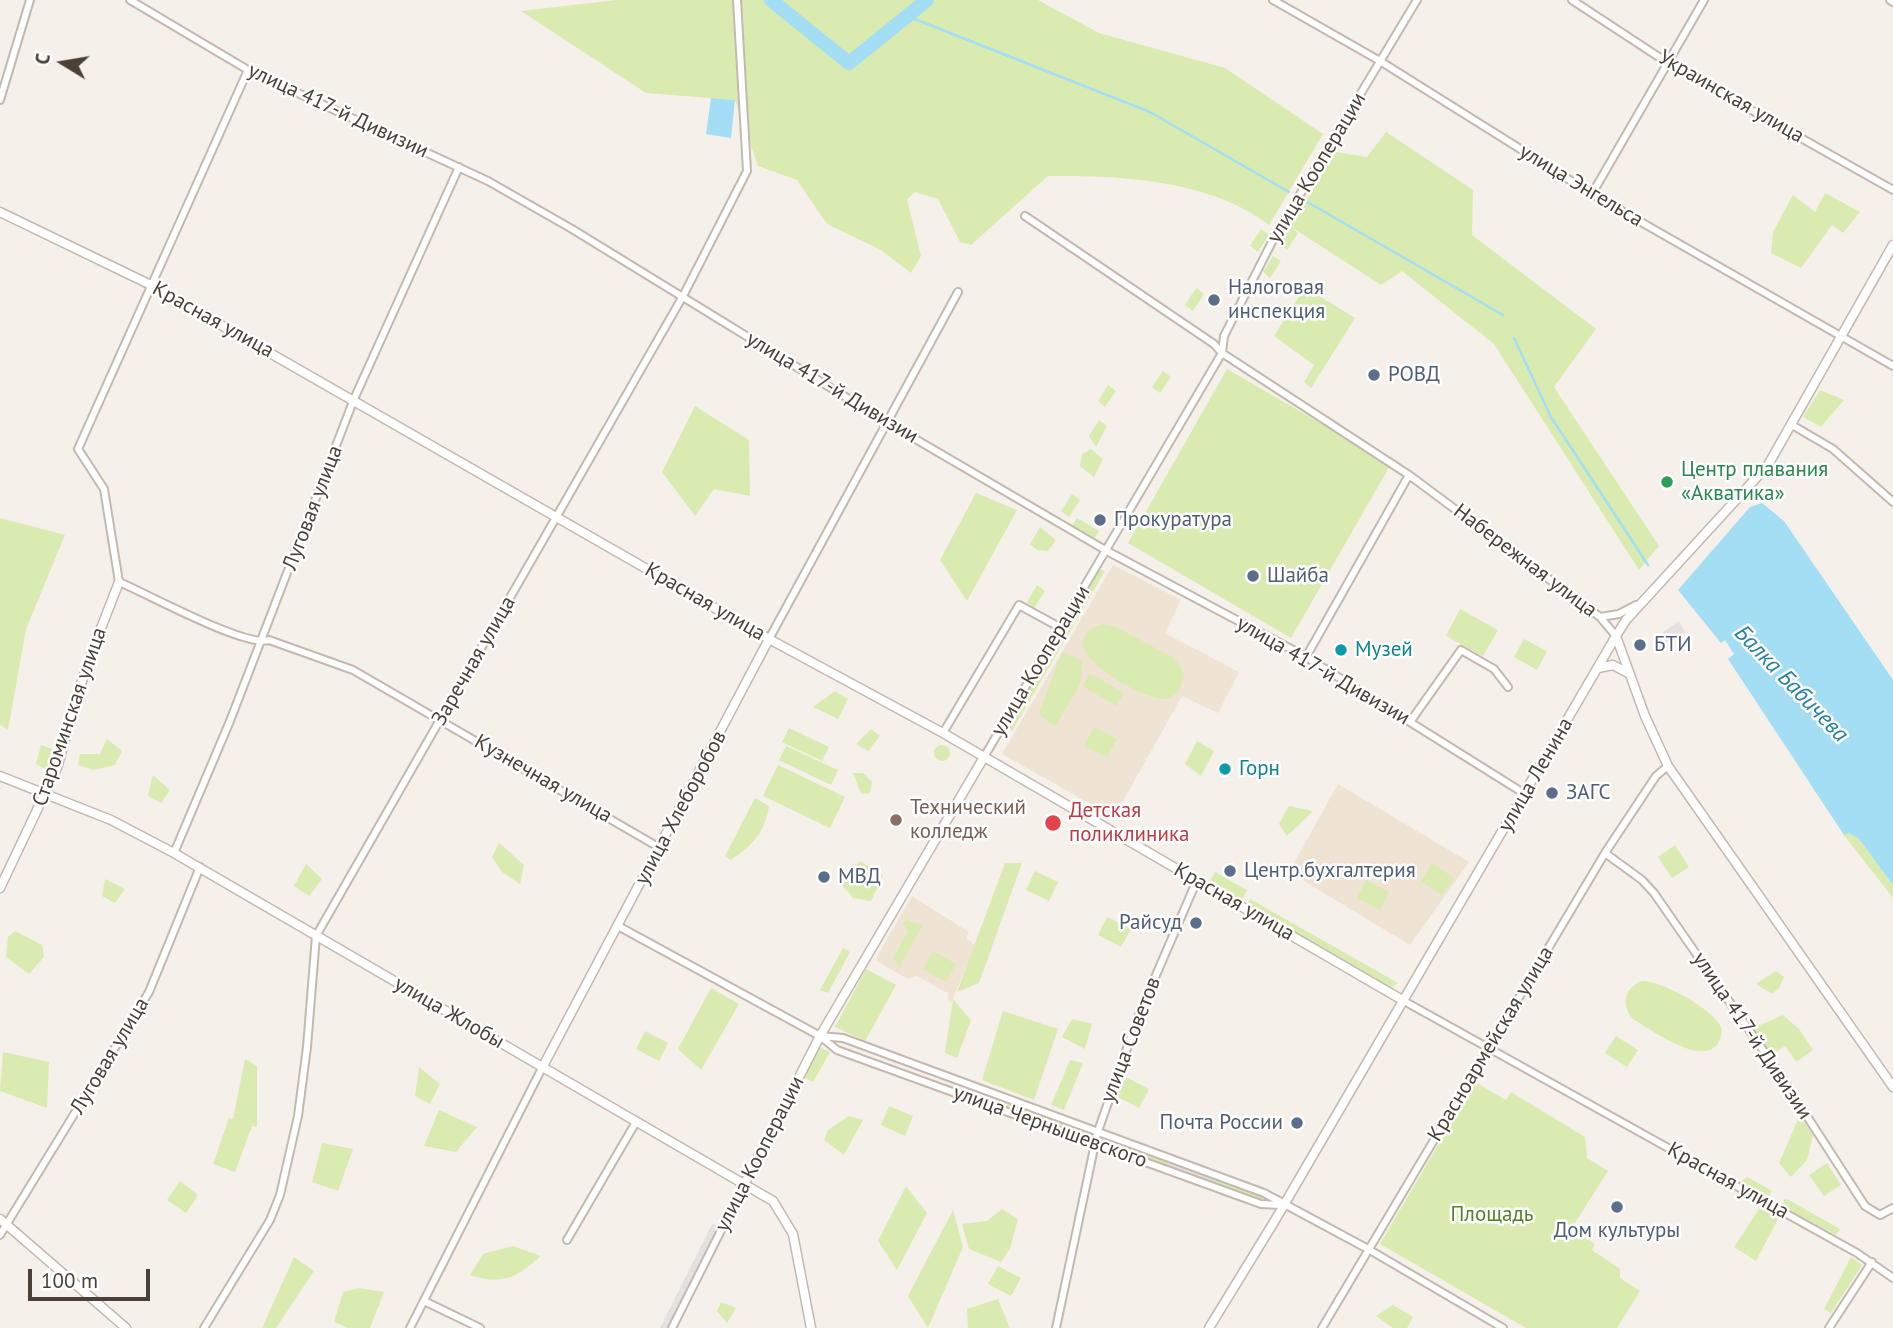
<!DOCTYPE html>
<meta charset="utf-8">
<style>
body{margin:0}
#map{position:relative;width:1893px;height:1328px;overflow:hidden;background:#f5f0e9;font-family:"PT Sans",sans-serif}
canvas{display:block}
.north{position:absolute;left:28px;top:28px;width:70px;height:70px;-webkit-text-stroke:5px #fff;paint-order:stroke;rotate:281deg;font-size:19px;font-weight:700;line-height:28px;text-align:center;color:#4a4037}
.north::after{content:'';display:block;margin:auto;width:24px;height:32px;background:#4a4037;clip-path:polygon(50% 0,100% 100%,50% 72%,0 100%)}
.scale{position:absolute;left:28px;top:1269px;width:122px;height:32px;box-sizing:border-box;border:4px solid #4a4037;border-top:0;padding-left:9px;font-size:21px;line-height:24px;white-space:nowrap;color:#4a4037;-webkit-text-stroke:5px #fff;paint-order:stroke}
</style>
<div id="map">
<canvas width="1893" height="1328"></canvas>
<div class="north">С</div>
<div class="scale">100 m</div>
</div>
<script>
const g = document.querySelector('canvas').getContext('2d');
g.lineJoin = 'round';
function fill(path, color) {
  g.fillStyle = color;
  g.fill(path, 'evenodd');
}
function stroke(path, color, width, dash) {
  g.strokeStyle = color;
  g.lineWidth = width;
  g.lineCap = dash ? 'butt' : 'round';
  g.setLineDash(dash || []);
  g.stroke(path);
}
function write(font, color, halo, rows, align = 'center') {
  g.font = font + ' "PT Sans",sans-serif';
  g.lineWidth = 5;
  g.setLineDash([]);
  g.textBaseline = 'middle';
  g.strokeStyle = halo;
  g.fillStyle = color;
  for (const [text, x, y, turn = 0] of rows) {
    g.save();
    g.translate(x, y);
    g.rotate((+turn || 0) * Math.PI / 180);
    g.textAlign = isNaN(turn) ? turn : align;
    if (halo) g.strokeText(text, 0, 0);
    g.fillText(text, 0, 0);
    g.restore();
  }
}
const education = new Path2D(`
 M1113,565L1181,600L1165,633L1239,672L1218,713L1182,696L1114,817L1002,754Z
 M1338,784L1469,862L1410,945L1289,872Z
 M912,896L969,932L966,938L975,945L952,1001L948,1000V993L916,976L908,979L875,960Z`);
const green = new Path2D(`
 M617,0H1038L1099,33L1225,68L1323,134L1269,225C1212,180 1119,175 1048,176L971,245L960,242L938,199L915,192L907,199L921,256L911,273L881,250L827,224L797,180L758,166L735,100L646,93L521,11Z
 M1386,132L1473,190L1472,235L1596,329L1554,387L1659,546L1639,570L1494,344L1402,271L1381,285L1293,228L1298,233L1287,250L1279,244L1336,152L1367,157Z
 M1825,193L1860,212L1843,233L1832,225L1801,268L1771,253L1773,232L1793,195L1815,212Z
 M1261,229L1269,235L1258,252L1250,246Z
 M1273,256L1281,261L1270,278L1263,272Z
 M1305,287L1355,318L1311,388L1304,382L1314,365L1274,336Z
 M1196,288L1204,294L1193,311L1185,305Z
 M1227,369L1391,464L1291,638L1128,543Z
 M1163,371L1171,377L1160,393L1152,387Z
 M1108,385L1116,391L1105,407L1098,401Z
 M1820,390L1844,400L1821,427L1803,417Z
 M695,406L749,440L750,496L714,489L695,516L662,472Z
 M1099,420L1107,426L1096,447L1089,436Z
 M1091,449L1103,459L1094,477L1080,466L1082,454Z
 M976,493L1017,510L967,601L940,560Z
 M1072,494L1080,500L1069,517L1061,511Z
 M0,518L65,535L26,629L8,730L0,725Z
 M1077,518L1099,531L1094,539L1072,526Z
 M1040,527L1056,540L1048,551L1037,550L1030,544Z
 M1099,569L1105,571L1012,731L1006,726Z
 M1037,585L1045,591L1034,608L1027,602Z
 M1460,609L1498,630L1483,656L1446,636Z
 M1102,624L1116,627L1172,657L1180,665L1184,676C1182,687 1177,697 1164,699C1148,701 1040,647 1102,624Z
 M1524,639L1547,651L1537,670L1514,657Z
 M1062,652L1082,660L1080,684L1055,727L1039,714Z
 M1090,673L1124,693L1116,706L1083,686Z
 M835,691L848,699L838,719L813,707Z
 M1094,727L1117,739L1107,757L1084,746Z
 M789,728L829,747L822,761L782,742Z
 M871,729L880,736L868,751L856,744Z
 M107,739L122,751L115,765L94,770L78,765L80,754H100Z
 M1197,741L1214,751L1201,776L1185,764Z
 M934 753a8 8 0 1 1 16 0a8 8 0 1 1-16 0Z
 M41,745L55,750L49,771L36,764Z
 M786,746L838,770L831,785L779,760Z
 M778,765L845,797L830,828L763,796Z
 M853,773H863L872,782L870,793L861,794Z
 M153,775L170,790L161,803L148,796Z
 M755,798L769,806C765,832 752,847 730,860L725,856Z
 M1289,806L1313,811L1287,836L1279,824Z
 M1849,833L1859,839L1893,885V898L1844,835Z
 M499,843L524,865L520,884L502,872L492,857Z
 M1675,845L1689,867L1672,878L1658,857Z
 M860,861L883,875L871,901L853,898L840,883Z
 M1005,863H1022L979,983L957,992Z
 M1432,863L1454,878L1442,895L1421,881Z
 M306,864L322,879L309,896L294,886Z
 M1035,871L1058,882L1049,901L1026,890Z
 M1215,872L1247,890L1241,903L1209,883Z
 M105,879L125,889L115,903L102,896Z
 M1366,880L1389,892L1380,910L1357,898Z
 M1250,899L1398,983L1391,988L1247,904Z
 M1107,917L1131,929L1121,947L1098,935Z
 M907,920L923,925L899,967L893,958L908,932L903,923Z
 M15,931L42,945L44,957L29,974L6,957L8,937Z
 M843,948L850,952L828,993L820,990Z
 M933,951L956,964L946,982L923,969Z
 M866,969L896,985L865,1041L835,1027Z
 M1776,971L1784,977L1779,988L1772,994L1756,984Z
 M1642,981C1661,980 1719,1012 1722,1030C1717,1078 1653,1031 1633,1019C1620,1005 1625,987 1642,981Z
 M711,988L739,1004L701,1070L678,1049Z
 M953,999L971,1020L957,1058L945,1053Z
 M1003,1011L1058,1029L1034,1100L982,1080Z
 M1783,1015L1799,1029L1813,1050L1796,1062L1785,1046L1770,1056L1751,1029Z
 M1072,1019L1092,1024L1085,1049L1062,1037Z
 M645,1031L668,1043L659,1061L636,1049Z
 M1616,1036L1638,1050L1627,1067L1605,1053Z
 M819,1047L830,1052L813,1082L803,1077Z
 M3,1052L49,1062L47,1108L0,1091Z
 M245,1059L257,1066V1127L252,1126L235,1172L213,1164L229,1118L233,1119Z
 M1070,1060L1083,1063L1064,1110L1051,1105Z
 M419,1067L440,1084L430,1104L415,1096Z
 M1126,1077L1149,1089L1139,1108L1116,1096Z
 M1475,1082L1506,1100L1511,1092L1585,1137L1587,1158L1608,1171L1571,1229L1595,1244L1592,1250L1620,1269V1278L1640,1291L1617,1328H1526L1380,1244Z
 M1008,1102L1090,1133L1088,1139L1005,1109Z
 M889,1106L913,1116L905,1136L881,1125Z
 M439,1110L477,1127L456,1152L424,1146Z
 M1800,1115L1813,1136L1807,1160L1791,1177L1779,1163Z
 M849,1116L863,1120L844,1155L824,1140L828,1130Z
 M1104,1138L1171,1161L1164,1167L1102,1144Z
 M322,1143L353,1149L338,1191L312,1182Z
 M1827,1163L1841,1185L1824,1196L1809,1175Z
 M1747,1177L1772,1191L1768,1198L1738,1184Z
 M1214,1178L1265,1196L1262,1202L1208,1182Z
 M180,1181L198,1195L186,1213L167,1200Z
 M906,1186L927,1213L897,1270L878,1241Z
 M1785,1198L1840,1229L1836,1235L1782,1206Z
 M1761,1206L1780,1215L1756,1261L1734,1247Z
 M1002,1209L1018,1219L1010,1249L1001,1262L969,1249L962,1224L987,1221Z
 M953,1210L963,1247L928,1328L908,1296Z
 M513,1246L541,1256C517,1277 503,1286 470,1275L483,1254Z
 M294,1257L314,1271L276,1328H262Z
 M1851,1257L1862,1265L1831,1313L1824,1309Z
 M998,1266L1021,1278L1011,1296L988,1284Z
 M359,1288L384,1292L370,1328H348L334,1322L343,1292Z
 M998,1299L1010,1328H968L967,1309Z
 M721,1302L736,1308L727,1323L717,1311Z
 M1393,1305L1413,1317L1407,1328H1393L1376,1316Z`);
const parking = new Path2D(`
 M1679,621L1685,633L1664,643L1660,634Z
 M1171,1161L1214,1178L1208,1182L1164,1167Z
 M712,1224L720,1225L668,1328H660Z`);
const water = new Path2D(`
 M711,98L735,100L731,138L706,134Z
 M1762,503L1784,521L1893,680V885L1859,839L1849,833L1844,835L1728,659L1734,654L1725,640L1721,643L1678,590L1750,507Z`);
const stream = new Path2D(`
 M907,16L1150,112L1289,192
 M1304,200L1503,315
 M1514,338L1551,417L1648,565`);
const river = new Path2D(`
 M771,0L849,63L927,0`);
const minor = new Path2D(`
 M130,0L248,70L488,181L572,229L888,423L1107,551L1306,657L1525,794
 M1273,0L1380,61L1592,194L1893,366
 M1572,0L1668,63L1893,190
 M1890,0L1893,2
 M248,70L78,449L104,489L119,582C148,594 246,648 269,640L353,670L660,848
 M0,100L30,0
 M1592,194L1704,0
 M1025,216L1214,344L1222,353L1409,475L1600,617L1616,636
 M1792,425L1833,449L1893,502
 M1600,617L1619,614L1636,605
 M769,639L958,292
 M1306,657L1409,475
 M1410,722L1461,650L1494,669L1508,687
 M943,733L1019,605L1061,628
 M984,757L1222,353L1224,336L1275,236L1417,0
 M174,853L230,721L354,399L459,167
 M1605,853L1642,880L1654,893L1781,1076L1865,1206L1880,1215L1893,1208
 M618,926L820,1036L837,1050L1261,1204L1281,1205
 M1404,1001L1857,1253L1893,1278
 M820,1036L843,1038L1264,1193L1368,1249L1503,1328
 M0,1235L149,992L200,867
 M567,1240L636,1122
 M424,1301L480,1328
 M204,1328L270,1220L280,1195L298,1116L307,1047L316,936L683,296L747,171L737,0
 M410,1328L542,1068
 M672,1328L745,1183
 M1056,1328L1097,1134L1138,1017L1197,880
 M1322,1328L1605,853L1656,776L1668,766
 M1829,1328L1872,1262`);
const tertiary = new Path2D(`
 M0,212L153,286L769,639L943,733L1404,1001
 M1616,636L1645,716L1668,766L1893,1087
 M1598,668L1613,665L1628,673
 M0,776L111,820L174,853L773,1201L793,1234L811,1328
 M0,888L57,768L86,667L119,582
 M542,1068L769,639
 M745,1183L820,1036L984,757
 M0,1219L126,1328
 M1209,1328L1274,1222L1616,636L1626,620L1768,465L1893,245`);
const markers = [
 [1214,300,7,"#5c6f8a"],
 [1374,375,7,"#5c6f8a"],
 [1667,482,7,"#2e9e5b"],
 [1100,520,7,"#5c6f8a"],
 [1253,576,7,"#5c6f8a"],
 [1640,645,7,"#5c6f8a"],
 [1341,650,7,"#0f9aa8"],
 [1225,769,7,"#0f9aa8"],
 [1552,793,7,"#5c6f8a"],
 [896,820,7,"#8d6e63"],
 [1053,823,9,"#e0444e"],
 [1230,871,7,"#5c6f8a"],
 [824,877,7,"#5c6f8a"],
 [1196,923,7,"#5c6f8a"],
 [1297,1123,7,"#5c6f8a"],
 [1617,1207,7,"#5c6f8a"]
];
const streetNames = [
 ["Украинская улица",1731,97,30],
 ["улица 417-й Дивизии",338,111,25],
 ["улица Кооперации",1317,168,-59],
 ["улица Энгельса",1581,186,31],
 ["Красная улица",213,320,29],
 ["улица 417-й Дивизии",832,388,31],
 ["Луговая улица",313,508,-69],
 ["Набережная улица",1525,561,37],
 ["Красная улица",705,602,30],
 ["Заречная улица",474,661,-60],
 ["улица Кооперации",1041,661,-59],
 ["улица 417-й Дивизии",1323,671,30],
 ["Староминская улица",70,717,-71],
 ["улица Ленина",1536,775,-60],
 ["Кузнечная улица",543,779,30],
 ["улица Хлеборобов",681,808,-62],
 ["Красная улица",1234,902,30],
 ["улица Жлобы",449,1013,30],
 ["улица 417-й Дивизии",1752,1036,56],
 ["улица Советов",1131,1040,-69],
 ["Красноармейская улица",1491,1044,-59],
 ["Луговая улица",110,1056,-59],
 ["улица Чернышевского",1050,1127,20],
 ["улица Кооперации",760,1154,-63],
 ["Красная улица",1728,1181,29]
];
const serviceNames = [
 ["Налоговая",1228,288],
 ["инспекция",1228,312],
 ["РОВД",1388,375],
 ["Прокуратура",1114,520],
 ["Шайба",1267,576],
 ["БТИ",1654,645],
 ["ЗАГС",1566,793],
 ["Центр.бухгалтерия",1244,871],
 ["МВД",838,877],
 ["Райсуд",1182,923,"right"],
 ["Почта России",1283,1123,"right"],
 ["Дом культуры",1617,1231,"center"]
];
const leisureNames = [
 ["Центр плавания",1681,470],
 ["«Акватика»",1681,494]
];
const cultureNames = [
 ["Музей",1355,650],
 ["Горн",1239,769]
];
const educationNames = [
 ["Технический",910,808],
 ["колледж",910,832]
];
const healthNames = [
 ["Детская",1069,811],
 ["поликлиника",1069,835]
];
const parkNames = [
 ["Площадь",1492,1215]
];
const waterNames = [
 ["Балка Бабичева",1791,684,46]
];
fill(education, '#efe3d3');
fill(green, '#d9ebb1');
fill(parking, '#e4e1de');
fill(water, '#a4def4');
stroke(stream, '#a4def4', 2.5);
stroke(river, '#a4def4', 14);
stroke(minor, '#c4b9ae', 10);
stroke(tertiary, '#c4b9ae', 11);
stroke(minor, '#fff', 6);
stroke(tertiary, '#fff', 8);
for (const [x, y, r, color] of markers) {
  const dot = new Path2D();
  dot.arc(x, y, r, 0, 2 * Math.PI);
  g.fillStyle = color;
  g.fill(dot);
  stroke(dot, '#fff', 2.5);
}
write('21px', '#4a4037', '#fff', streetNames);
write('21px', '#4e5e75', '#fff', serviceNames, 'left');
write('21px', '#27864d', '#fff', leisureNames, 'left');
write('21px', '#0d838f', '#fff', cultureNames, 'left');
write('21px', '#785e54', '#fff', educationNames, 'left');
write('21px', '#be3a42', '#fff', healthNames, 'left');
write('21px', '#547f27', '#fff', parkNames);
write('italic 23px', '#277fa2', '#fff', waterNames);
</script>
